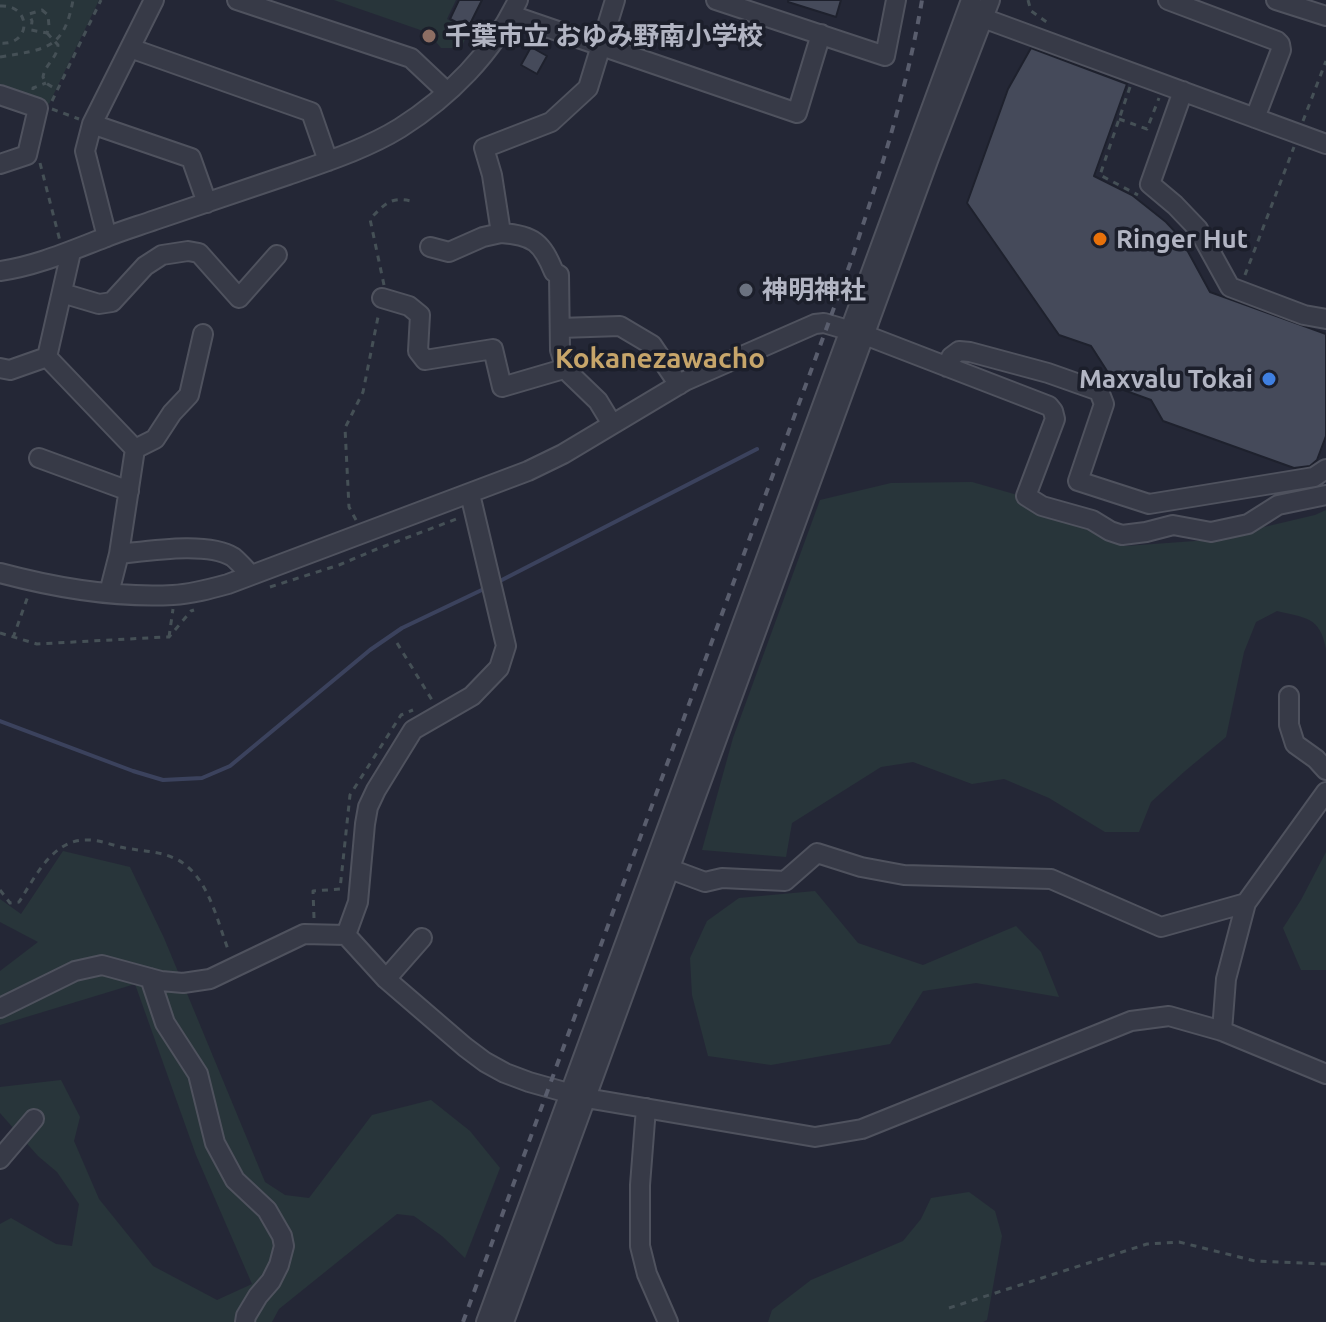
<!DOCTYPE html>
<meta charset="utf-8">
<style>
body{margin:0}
canvas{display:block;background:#242736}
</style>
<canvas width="1326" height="1322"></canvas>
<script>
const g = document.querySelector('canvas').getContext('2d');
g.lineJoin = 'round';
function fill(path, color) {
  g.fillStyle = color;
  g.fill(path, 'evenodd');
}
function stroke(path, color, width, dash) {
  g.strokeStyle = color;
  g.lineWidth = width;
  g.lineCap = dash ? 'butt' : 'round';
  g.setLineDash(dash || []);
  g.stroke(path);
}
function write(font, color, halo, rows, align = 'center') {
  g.font = font + ' Ubuntu,"Noto Sans JP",sans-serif';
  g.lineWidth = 7;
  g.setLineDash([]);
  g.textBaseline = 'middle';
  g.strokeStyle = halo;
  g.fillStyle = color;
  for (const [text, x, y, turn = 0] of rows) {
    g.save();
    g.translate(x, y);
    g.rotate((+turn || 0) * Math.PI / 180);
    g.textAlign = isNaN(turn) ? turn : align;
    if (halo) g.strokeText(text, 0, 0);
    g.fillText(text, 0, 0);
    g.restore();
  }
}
const green = new Path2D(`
 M0,0H99L49,104L0,88Z
 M334,0H456L447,19L469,31L461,48H441L429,33Z
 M972,482L1021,496L1126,546L1209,540L1315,515L1326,510V649C1320,616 1305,618 1277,611L1256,622L1244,652L1226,737L1185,771L1151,802L1139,832H1105L1049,798L1004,779L972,784L913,762L881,767L792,823L786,857L702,850L733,738L820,500L891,483Z
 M63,851L130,867L164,938L265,1182L285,1195L309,1198L372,1115L431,1100L470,1131L500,1168L465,1258L442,1236L414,1216L397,1214L279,1309L272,1322H0V1224L11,1218L56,1244L72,1246L79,1204L57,1172L38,1156L0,1113V1087L61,1080L80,1117L74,1141L99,1199L153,1266L217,1300L252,1284L196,1155L135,984L0,1025V971L38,942L0,922V899L21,914Z
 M1326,852V970H1301L1283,928L1301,900Z
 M815,891L858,943L923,965L1016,926L1041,952L1059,997L976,983L923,991L890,1044L771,1065L708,1056L692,995L690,958L707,921L739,898Z
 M969,1192L995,1211L1002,1236L987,1320L983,1322H768L772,1310L811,1280L903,1241L921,1219L931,1198Z`);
const stream = new Path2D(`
 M496,583L757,449
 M0,721L133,771L163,780L202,778L230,766L370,650L402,628L488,587`);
const building = new Path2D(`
 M459,0H482L468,28L450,19Z
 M788,0H841L836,17L788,2Z
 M531,47L547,56L537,74L521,65Z
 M1031,48L1127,84L1094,176L1132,195L1166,222L1180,237L1210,292L1326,334V436L1317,460L1310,466L1294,468L1163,421L1151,400L1118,388L1091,346L1059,335L967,203L1008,89Z`);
const path = new Path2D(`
 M1028,0L1031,11L1051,25
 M0,6C32,4 32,46 0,43
 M42,10L48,15L49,26L47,33L31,30L32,21L29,14Z
 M47,33L58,45C57,59 45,64 43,77L46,83L57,90
 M0,57C44,49 64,51 73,0
 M1130,87L1100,175L1138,195
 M33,90V88L46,83
 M52,101L101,0
 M52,109L79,119
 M1119,119L1147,129L1159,98
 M1303,121L1326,61
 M40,163L60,241
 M1245,275L1294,147
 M384,285L370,219C384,205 390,196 411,201
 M356,520L349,507L345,428L363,392L379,312
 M270,587L339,565L377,549L459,518
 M0,633L37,644L165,637H169L191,611L194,610
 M169,637L173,609
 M13,638L28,596
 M397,643L432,700
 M0,890L10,903L19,902C36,876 53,838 89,840C101,840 114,846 125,848C142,851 158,851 174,858C208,873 217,921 229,952
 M314,918L313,891L340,889L350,795L401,715L413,710
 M949,1308L1147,1244L1179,1242L1255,1261L1326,1264`);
const minor = new Path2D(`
 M237,0L411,58L447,92
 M716,0L885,56L896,0
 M1168,0L1277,41L1280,44L1281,50L1255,118
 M1276,0L1326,16
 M511,15L797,113L821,34
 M983,18L1326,144
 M130,48L311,112L328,161
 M1183,91L1150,184L1175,205L1198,229L1230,287L1304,315L1326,319
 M0,95L38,108L27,155L0,164
 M92,124L191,158L207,203
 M501,233C534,235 542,243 554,272L559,275L560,350L564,363L570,374L598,401L612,424
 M107,237L85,151L92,124L154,0
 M430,247L449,252L483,237L501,233L492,175L484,148L551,122L588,88L615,0
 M0,271C36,266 70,251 104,238C121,231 138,226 155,220C200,205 244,190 288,175C325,162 366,149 400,128C449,97 493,53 518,0
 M62,293L99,304L112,302L145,266L162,255L188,251L199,253L239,298L277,255
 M382,298L409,306L420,315L418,351L425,360L493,349L502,387L567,368
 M560,328L620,326L652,345L679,385
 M47,357L135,449
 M947,367L951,357L959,351L970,352L1048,373L1099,391L1104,404L1078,481L1149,504L1314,477L1326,469
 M0,368L10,370L47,357L71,252
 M135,449L155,439L172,413L189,395L203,334
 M39,458L129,491
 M119,554C148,551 208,541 233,557C239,562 246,570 251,575
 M0,573C56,588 115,598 173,595C192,594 210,589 228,584L528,471L563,454L685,381L815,324L824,323L865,335L1049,406L1053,411L1055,419L1026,496L1042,506L1092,520L1110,531L1122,535L1146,532L1173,525L1211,532L1248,524L1278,505L1326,495
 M109,593L119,554L135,449
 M1289,696V725L1295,744L1316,759L1326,770
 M670,869L705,882L722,878L785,881L817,853L861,867L904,875L1051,879L1161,927L1246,903
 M346,935L358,902L365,824L368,807L376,790L413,730L472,696L499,668L506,646L470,494
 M150,978L165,1023L198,1074L215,1143L235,1180L267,1210L282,1236L284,1246L279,1265L271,1281L258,1296L246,1316L245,1322
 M386,979L422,938
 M0,1008L75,971L102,965L161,981L183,983L210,979L304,934L346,935L386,979L465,1047L485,1062L505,1073L529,1082L586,1098L815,1137L862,1129L1131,1021L1169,1016L1222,1031L1326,1074
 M1222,1031L1226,979L1246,903L1326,792
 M646,1108L640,1185V1246L647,1274L668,1322
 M0,1159L34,1119
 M486,1322L971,0
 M504,1322L929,158L990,0`);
const rail = new Path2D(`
 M463,1322L850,264C879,177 907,90 922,0`);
const markers = [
 [429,36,8,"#8d6e63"],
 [1100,239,8,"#e8710a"],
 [746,290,8,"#6b7280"],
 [1269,379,8,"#3f7fe0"]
];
const poiNames = [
 ["千葉市立 おゆみ野南小学校",445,36],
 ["Ringer Hut",1116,239],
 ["神明神社",762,290],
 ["Maxvalu Tokai",1253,379,"right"]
];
const neighbourhoodNames = [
 ["Kokanezawacho",660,359]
];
fill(green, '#28353a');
stroke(stream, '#3b425d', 4);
fill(building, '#454a5a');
stroke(building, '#1e212d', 2);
stroke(minor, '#4f525e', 22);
stroke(path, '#455056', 3, [6, 6]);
stroke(minor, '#373a47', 18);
stroke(rail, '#595d6d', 4, [8, 8]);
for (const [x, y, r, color] of markers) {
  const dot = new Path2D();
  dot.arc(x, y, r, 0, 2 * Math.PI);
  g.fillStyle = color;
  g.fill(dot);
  stroke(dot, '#1c1f2b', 3);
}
write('bold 26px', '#b2b5c3', '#1c1f2b', poiNames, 'left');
write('bold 28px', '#c6a56a', '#1c1f2b', neighbourhoodNames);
</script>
